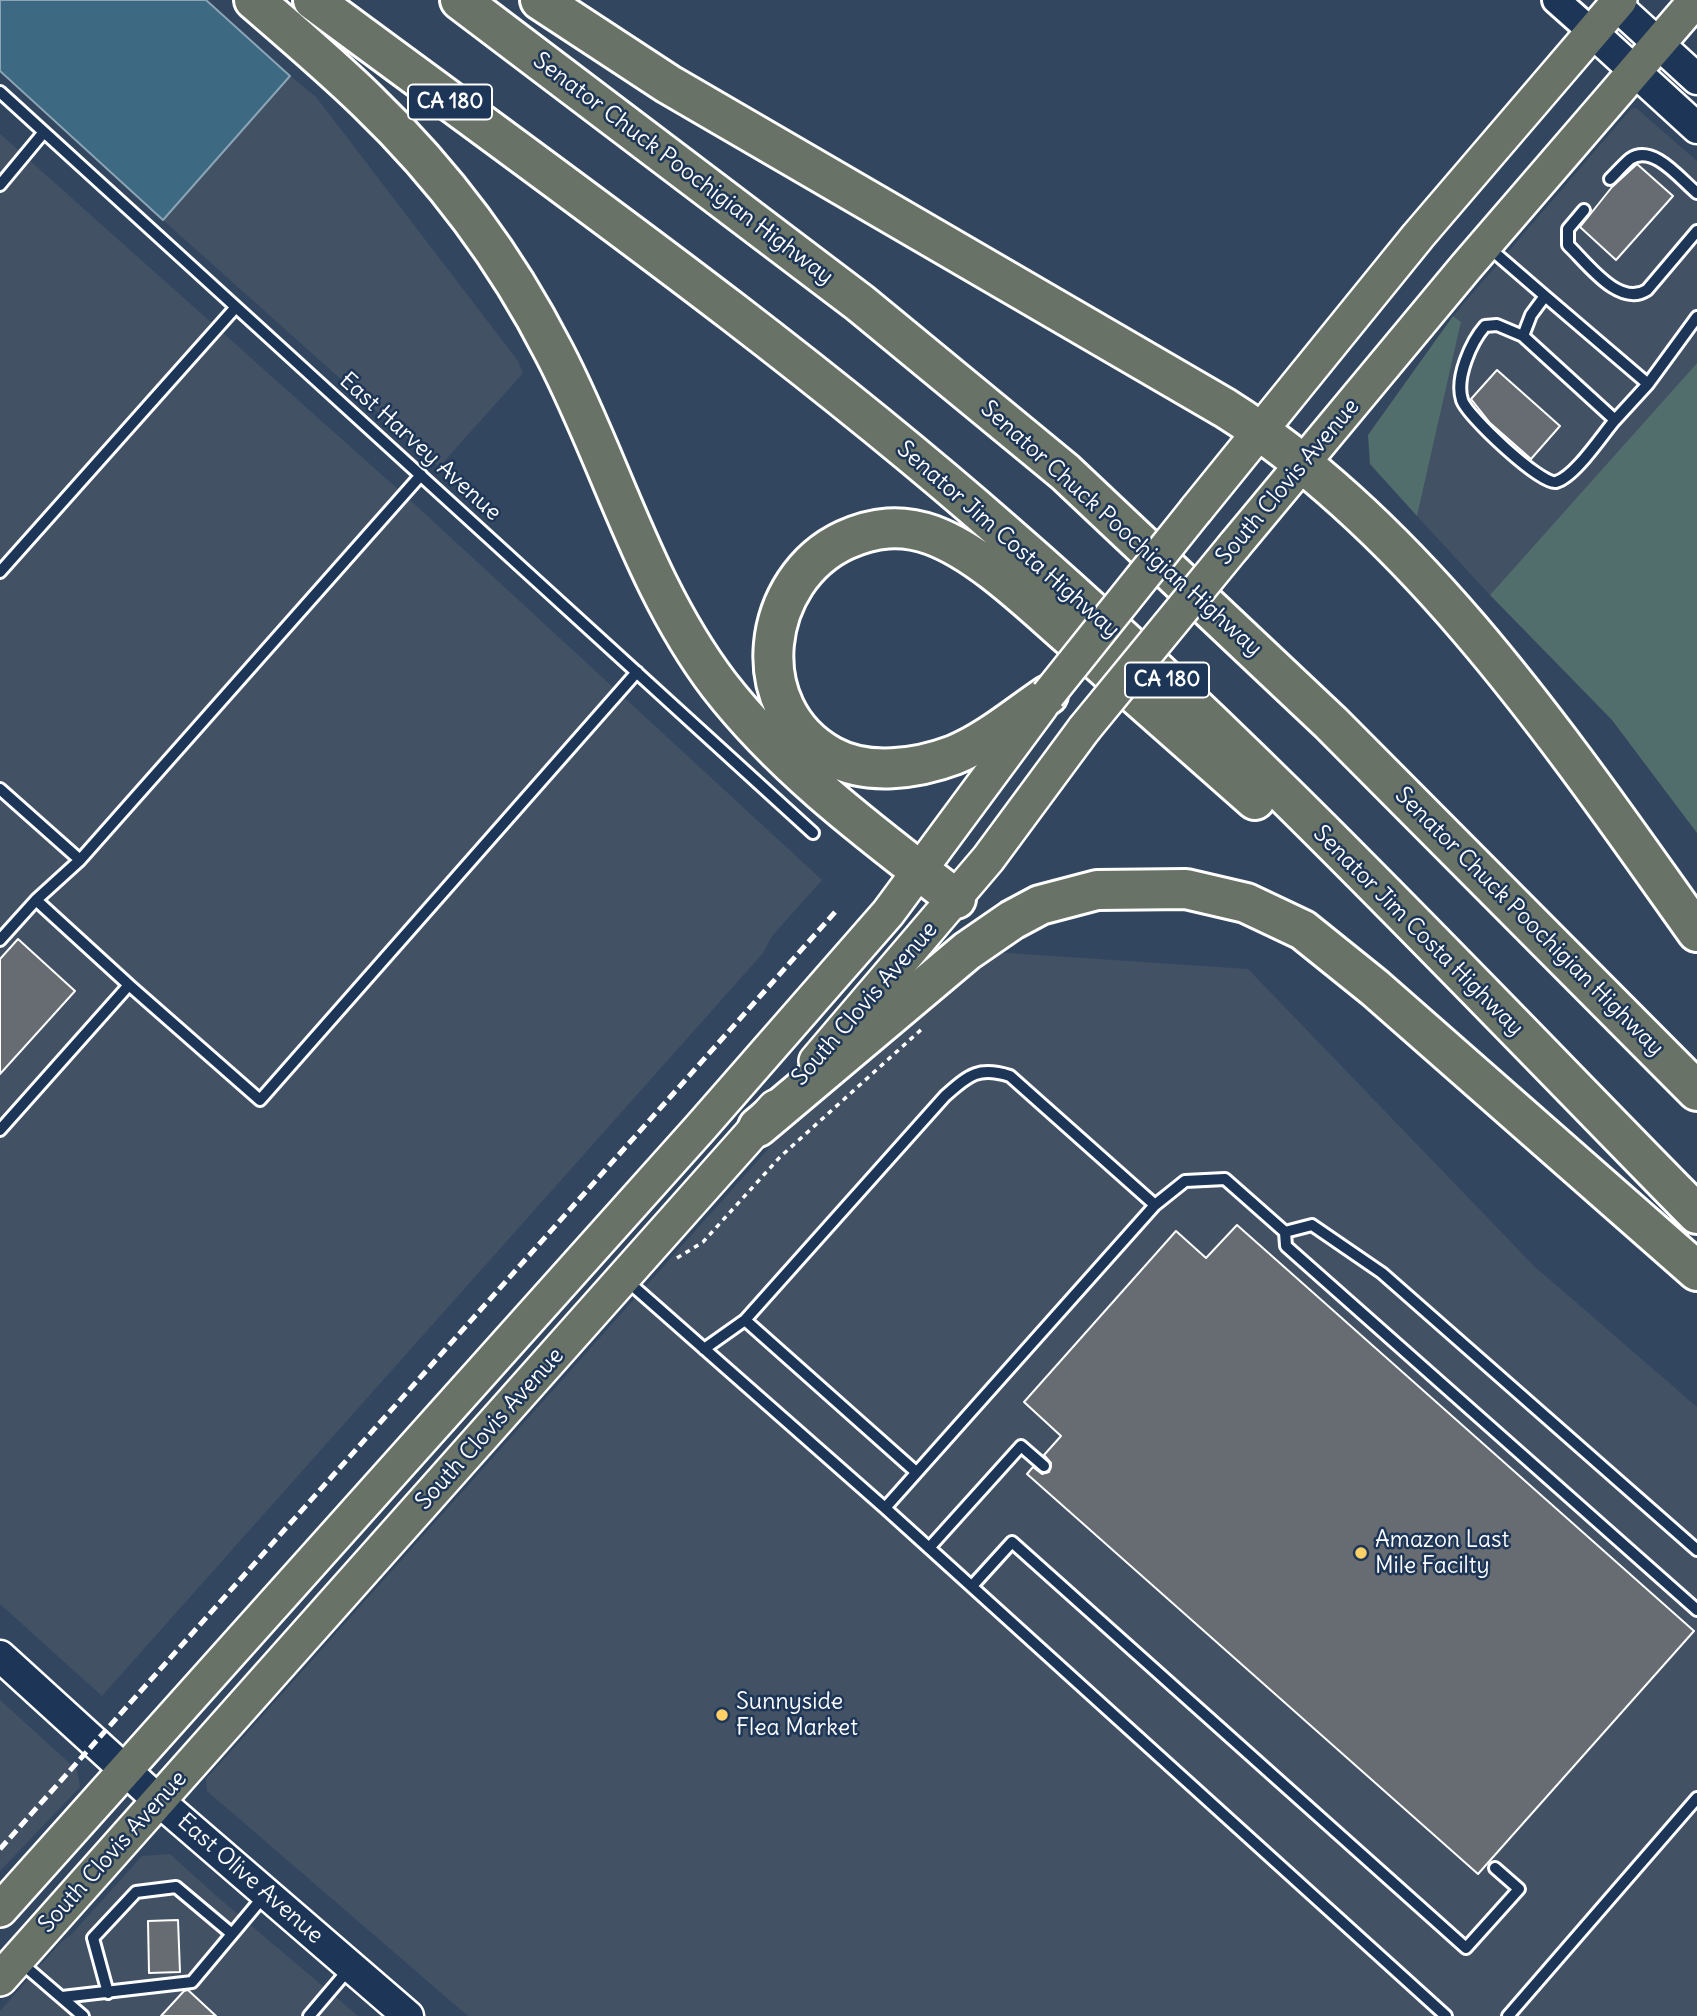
<!DOCTYPE html>
<style>
body{margin:0}
canvas{display:block;background:#33465f}
</style>
<canvas width="1697" height="2016"></canvas>
<script>
const g = document.querySelector('canvas').getContext('2d');
g.lineJoin = 'round';
function fill(path, color) {
  g.fillStyle = color;
  g.fill(path, 'evenodd');
}
function stroke(path, color, width, dash) {
  g.strokeStyle = color;
  g.lineWidth = width;
  g.lineCap = dash ? 'butt' : 'round';
  g.setLineDash(dash || []);
  g.stroke(path);
}
function write(font, color, halo, rows, align = 'center') {
  g.font = font + ' Delius,sans-serif';
  g.lineWidth = 5;
  g.setLineDash([]);
  g.textBaseline = 'middle';
  g.strokeStyle = halo;
  g.fillStyle = color;
  for (const [text, x, y, turn = 0] of rows) {
    g.save();
    g.translate(x, y);
    g.rotate((+turn || 0) * Math.PI / 180);
    g.textAlign = isNaN(turn) ? turn : align;
    if (halo) g.strokeText(text, 0, 0);
    g.fillText(text, 0, 0);
    g.restore();
  }
}
const built = new Path2D(`
 M290,76L316,97L518,361L523,373L439,467L163,220Z
 M1636,108L1697,161V363L1490,595L1417,516L1461,322L1453,316L1631,109Z
 M0,134L410,500L822,880L772,936L763,953L102,1696L0,1604Z
 M993,952L1248,969L1534,1266L1697,1407V2016H468L207,1791L206,1779L778,1138Z
 M0,1700L77,1770L80,1787L0,1871Z
 M170,1854L214,1894L358,2016H0V2011L61,1942L70,1936L142,1856Z`);
const green = new Path2D(`
 M1453,316L1461,322L1417,516L1370,464L1368,435Z
 M1697,363V833L1612,720L1490,595Z`);
const water = new Path2D(`
 M0,0H206L290,76L163,220L0,71Z`);
const building = new Path2D(`
 M1637,164L1673,196L1616,260L1580,227L1612,187Z
 M1497,370L1560,426L1531,459L1490,423L1471,399Z
 M18,939L75,991L0,1074V959Z
 M1237,1225L1694,1631L1478,1874L1027,1474L1033,1467L1042,1474L1049,1472L1051,1463L1044,1455L1061,1436L1024,1402L1176,1231L1206,1258Z
 M178,1920L180,1972L149,1973L148,1921Z
 M188,1990L216,2016H161L184,1991Z`);
const path = new Path2D(`
 M677,1258L703,1242L780,1157L924,1027`);
const service = new Path2D(`
 M0,92L813,833
 M1610,179C1616,173 1623,165 1630,159C1653,143 1681,180 1697,193
 M0,185L44,132
 M1584,210L1568,229V245C1587,263 1619,308 1647,290L1697,231
 M1487,246L1545,296L1531,315L1523,336L1615,420L1648,384L1697,317
 M1545,296L1648,384
 M1523,336L1497,325L1485,326C1471,342 1455,378 1462,400C1466,415 1542,486 1556,482C1575,477 1602,435 1615,420
 M0,572L236,307
 M0,789L80,860L36,900
 M80,860L421,475
 M0,940L36,900L129,985L0,1130
 M129,985L260,1100L637,672
 M1155,1205L1185,1181L1225,1179L1285,1232
 M625,1279L885,1508L1446,2016
 M704,1349L745,1320
 M885,1508L1155,1205L1010,1076C978,1066 969,1075 945,1096L745,1320L916,1472
 M929,1548L1021,1446L1044,1466
 M1697,1550L1382,1273L1312,1225L1285,1232L1286,1246L1697,1610
 M972,1586L1012,1542L1466,1948L1519,1889L1495,1868
 M19,1961L83,2016
 M108,1993L93,1938L136,1892L176,1887L232,1934
 M62,1997L192,1982L264,1896
 M309,2016L349,1969
 M1508,2016L1697,1798`);
const tertiary = new Path2D(`
 M1556,0L1592,32`);
const secondary = new Path2D(`
 M1616,5L1697,79
 M1592,32L1697,128
 M0,1656L159,1801L408,2016`);
const primary = new Path2D(`
 M1196,510L1418,236L1620,0
 M1234,546L1465,268L1696,0
 M816,1061L988,859L1084,729
 M0,1910L701,1127L888,913L1041,706
 M0,1979L775,1107`);
const motorway = new Path2D(`
 M254,0C292,33 331,66 367,101C443,174 506,258 554,352C611,461 643,585 719,685C784,769 872,834 956,899
 M313,0C546,173 785,341 1003,532C1248,745 1470,983 1697,1214
 M460,0L860,303L1065,472L1331,723L1697,1091
 M540,0L668,84L1225,408C1419,530 1566,748 1697,932
 M1048,695C1018,715 988,741 954,755C917,769 867,776 831,756C744,708 761,579 845,540C874,527 901,524 932,535C983,554 1035,607 1076,642C1136,695 1195,747 1255,800
 M758,1127L967,951L1012,920L1040,905L1097,890L1186,889L1246,903L1303,930L1375,988L1697,1271`);
const rail = new Path2D(`
 M0,1849L836,911`);
const primaryBridge = new Path2D(`
 M1048,695L1196,510
 M1084,729L1234,546`);
const markers = [
 [1361,1553,7,"#ffd166"],
 [722,1715,7,"#ffd166"]
];
const shields = [
 [450,102,84],
 [1167,680,84]
];
const shieldNames = [
 ["CA 180",450,102],
 ["CA 180",1167,680]
];
const streetNames = [
 ["Senator Chuck Poochigian Highway",683,169,37],
 ["East Harvey Avenue",420,447,42],
 ["South Clovis Avenue",1288,482,-50],
 ["Senator Chuck Poochigian Highway",1121,529,42],
 ["Senator Jim Costa Highway",1008,540,41],
 ["Senator Chuck Poochigian Highway",1529,922,45],
 ["Senator Jim Costa Highway",1418,931,45],
 ["South Clovis Avenue",865,1004,-49],
 ["South Clovis Avenue",490,1429,-48],
 ["South Clovis Avenue",113,1852,-48],
 ["East Olive Avenue",250,1879,41]
];
const poiNames = [
 ["Amazon Last",1375,1540],
 ["Mile Facilty",1375,1566],
 ["Sunnyside",736,1702],
 ["Flea Market",736,1728]
];
fill(built, '#425164');
fill(green, '#526e6c');
fill(water, '#3d6983');
stroke(water, '#8ba5b5', 2);
fill(building, '#666c71');
stroke(building, '#fff', 2);
stroke(service, '#fff', 16);
stroke(tertiary, '#fff', 32);
stroke(secondary, '#fff', 35);
stroke(primary, '#fff', 38);
stroke(motorway, '#fff', 44);
stroke(path, '#fff', 3.5, [5, 5]);
stroke(service, '#1d3557', 10);
stroke(tertiary, '#1d3557', 26);
stroke(secondary, '#1d3557', 30);
stroke(primary, '#687266', 33);
stroke(motorway, '#687266', 38);
stroke(rail, '#fff', 5, [10, 5]);
stroke(primaryBridge, '#fff', 38, []);
stroke(primaryBridge, '#687266', 33);
for (const [x, y, r, color] of markers) {
  const dot = new Path2D();
  dot.arc(x, y, r, 0, 2 * Math.PI);
  g.fillStyle = color;
  g.fill(dot);
  stroke(dot, '#1d3557', 2.5);
}
for (const [x, y, w] of shields) {
  const box = new Path2D();
  box.roundRect(x - w / 2, y - 17.5, w, 35, 5);
  g.fillStyle = '#1d3557';
  g.fill(box);
  stroke(box, '#fff', 2);
}
write('bold 21px', '#fff', null, shieldNames);
write('23px', '#fff', '#1d3557', streetNames);
write('23px', '#fff', '#1d3557', poiNames, 'left');
</script>
